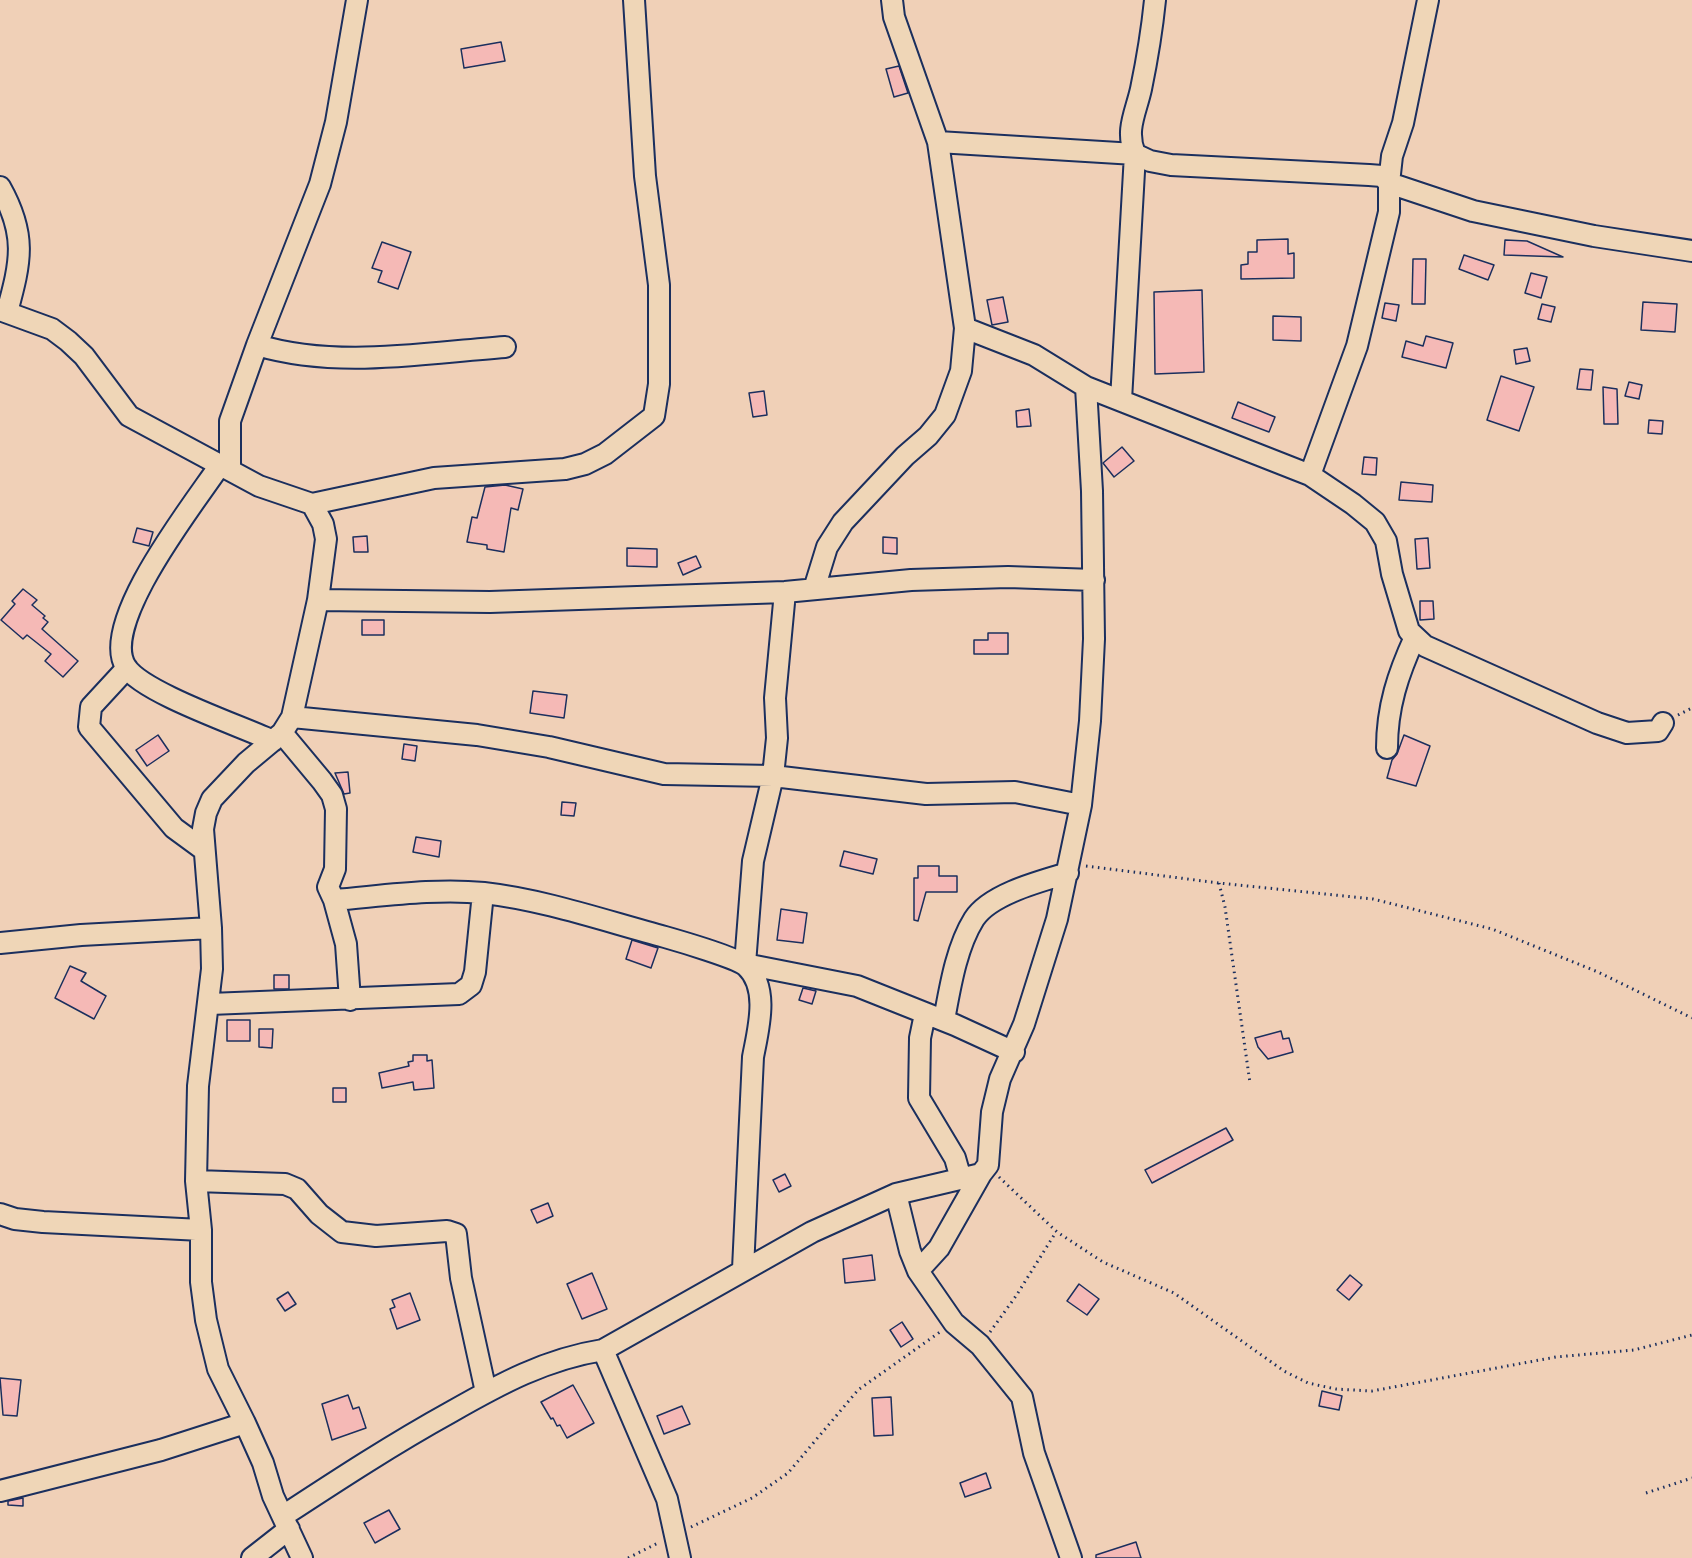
<!DOCTYPE html>
<style>
body{margin:0}
canvas{display:block;background:#f0d0b7}
</style>
<canvas width="1692" height="1558"></canvas>
<script>
const g = document.querySelector('canvas').getContext('2d');
g.lineJoin = 'round';
function fill(path, color) {
  g.fillStyle = color;
  g.fill(path, 'evenodd');
}
function stroke(path, color, width, dash) {
  g.strokeStyle = color;
  g.lineWidth = width;
  g.lineCap = dash ? 'butt' : 'round';
  g.setLineDash(dash || []);
  g.stroke(path);
}
const building = new Path2D(`
 M501,42L505,61L464,68L461,49Z
 M899,66L908,93L894,97L886,69Z
 M1288,239V254L1294,253V278L1241,279V265L1248,264V252H1257V240Z
 M1505,240L1527,241L1563,257L1504,255Z
 M382,242L411,252L398,289L378,282L382,271L372,268Z
 M1464,255L1494,265L1488,280L1459,269Z
 M1413,259H1426L1425,304H1412Z
 M1531,273L1547,277L1541,298L1525,293Z
 M1202,290L1204,372L1155,374L1154,292Z
 M1003,297L1008,322L992,325L987,300Z
 M1643,302L1677,304L1675,332L1641,330Z
 M1385,303L1399,305L1396,321L1382,318Z
 M1542,304L1555,307L1551,322L1538,319Z
 M1273,316L1301,317V341L1273,340Z
 M1426,336L1453,343L1446,368L1402,357L1406,341L1423,346Z
 M1527,348L1530,361L1516,364L1514,350Z
 M1580,369L1593,370L1591,390L1577,389Z
 M1501,376L1534,387L1519,431L1487,420Z
 M1629,382L1642,385L1639,399L1625,396Z
 M1603,387L1617,389L1618,424H1604Z
 M764,391L767,415L753,417L749,393Z
 M1238,402L1275,417L1269,432L1232,418Z
 M1029,409L1031,426L1017,427L1016,411Z
 M1649,420L1663,421L1662,434L1648,433Z
 M1122,447L1134,461L1114,477L1103,463Z
 M1364,457L1377,458L1376,475L1362,474Z
 M1401,482L1433,485L1432,502L1399,500Z
 M505,485L523,489L518,510L511,508L504,552L487,549V545L467,542L472,517L477,518L485,487Z
 M137,528L153,532L149,546L133,542Z
 M367,536L368,552H354L353,537Z
 M883,537L897,538V554L883,553Z
 M1428,538L1430,568L1417,569L1415,539Z
 M627,548L657,549V567L627,566Z
 M696,556L701,567L683,575L678,563Z
 M23,589L37,600L32,605L45,616L43,618L48,622L42,629L78,661L63,677L45,661L51,654L27,635L23,639L1,620L15,604L12,601Z
 M1420,601H1433L1434,619L1420,620Z
 M362,620H384V635H362Z
 M988,633H1008V654H974V640H988Z
 M533,691L567,695L564,718L530,713Z
 M158,735L169,751L147,766L136,750Z
 M1404,735L1430,746L1416,786L1387,778L1392,760L1397,754Z
 M404,744L417,746L415,761L402,759Z
 M348,772L350,793L344,794L335,773Z
 M562,802L576,803L574,816L561,815Z
 M416,837L441,841L439,857L413,852Z
 M844,851L877,859L873,874L840,866Z
 M918,866H939V876H957V892H926L918,921L914,920V878H918Z
 M781,909L807,913L803,943L777,940Z
 M632,940L658,948L651,968L626,959Z
 M70,966L86,973L81,981L106,996L94,1019L55,998Z
 M274,975H289V989H274Z
 M803,988L816,991L812,1004L799,1000Z
 M227,1020H250V1041H227Z
 M259,1029H273L272,1048L259,1047Z
 M1281,1031L1283,1039L1289,1038L1293,1052L1268,1059L1258,1047L1255,1038Z
 M413,1055H427V1061L432,1060L434,1088L414,1090L413,1082L382,1088L379,1073L409,1066L408,1062L413,1061Z
 M333,1088H346V1102H333Z
 M1226,1128L1233,1140L1152,1183L1145,1170Z
 M785,1174L791,1186L779,1192L773,1180Z
 M548,1203L553,1216L537,1223L531,1210Z
 M872,1255L875,1280L845,1283L843,1259Z
 M592,1273L607,1309L582,1319L567,1284Z
 M1350,1275L1362,1285L1349,1300L1337,1290Z
 M1079,1284L1099,1299L1087,1315L1067,1301Z
 M288,1292L296,1304L285,1311L277,1299Z
 M410,1293L420,1320L397,1329L390,1309L395,1307L392,1300Z
 M902,1322L913,1339L901,1347L890,1330Z
 M0,1378L21,1380L17,1416L3,1415Z
 M573,1385L594,1423L567,1438L560,1425L557,1426L553,1418L551,1419L541,1402Z
 M1322,1391L1342,1396L1339,1410L1319,1406Z
 M348,1395L353,1409L359,1407L366,1428L332,1440L322,1404Z
 M891,1397L893,1435L874,1436L872,1398Z
 M682,1406L690,1424L664,1434L657,1416Z
 M986,1473L991,1488L965,1497L960,1483Z
 M23,1498V1506L8,1505V1501Z
 M389,1510L400,1529L375,1543L364,1523Z
 M1136,1542L1141,1558H1096V1555Z`);
const path = new Path2D(`
 M1678,715L1692,708
 M1086,866L1219,883L1373,899L1492,929L1598,972L1692,1018
 M1219,883L1225,907L1250,1083
 M999,1177L1057,1232L1103,1262L1174,1293L1284,1371L1308,1383L1336,1389L1372,1391L1556,1357L1634,1350L1692,1335
 M990,1332L1016,1296L1056,1232
 M1646,1493L1692,1478
 M691,1527L752,1498L788,1473L858,1390L940,1332
 M628,1558L658,1543`);
const minor = new Path2D(`
 M1155,0C1152,30 1147,60 1141,89C1136,112 1125,130 1135,154L1150,161L1171,165L1369,175L1382,176L1389,183V212L1357,346L1310,475
 M1428,0L1403,123L1392,156L1389,183L1473,211L1594,236L1692,251
 M938,142L1135,154L1121,400
 M0,187C27,235 21,261 7,312
 M0,310L52,329L68,341L84,356L129,416L259,486L312,504L323,524L326,539L318,600L292,717L282,733L246,763L212,799L206,813L203,829L211,928L212,969L198,1086L196,1181L201,1230V1282L206,1320L218,1369L245,1423L263,1463L273,1496L302,1558
 M965,328L1034,355L1086,387L1310,475L1353,504L1375,522L1386,541L1392,574L1409,631L1425,646L1597,723L1627,733L1658,731L1663,723
 M257,345C337,369 423,353 505,347
 M220,465C196,501 98,624 126,667C143,693 241,726 273,741
 M230,470V421L257,345L320,184L336,122L357,0
 M312,504L434,478L565,469L585,464L605,454L654,416L659,384V285L645,176L634,0
 M814,589L827,547L843,522L905,456L928,436L945,415L961,371L965,328L938,142L894,17L892,0
 M785,592L775,698L777,738L773,776L753,861L745,964L857,986L955,1025L1014,1052
 M318,600L490,602L785,592L911,580L1008,577L1094,580
 M127,668L91,707L89,727L174,828L204,850
 M292,717L477,735L549,747L664,774L773,776L926,794L1015,792L1081,805
 M282,733L322,781L332,795L336,809L335,869L328,887L334,900L346,944L350,1000
 M1387,748C1387,707 1398,674 1415,637
 M334,900C383,896 435,888 484,893C545,900 605,921 665,937C679,941 737,958 746,966C770,988 758,1030 753,1057L743,1269
 M0,943L81,935L211,928
 M210,1004L459,994L471,985L475,972L483,893
 M925,1014L920,1038L919,1098L955,1158L961,1179
 M944,1020C950,988 956,948 974,919C990,894 1041,881 1068,873
 M196,1181L285,1184L297,1189L319,1214L342,1232L376,1236L447,1231L456,1234L461,1278L486,1392
 M896,1194L910,1251L918,1271L954,1323L980,1345L1022,1397L1034,1453L1071,1558
 M0,1214L15,1219L43,1222L201,1230
 M918,1271L939,1248L981,1174
 M603,1350L667,1499L680,1558
 M0,1491L161,1450L245,1423
 M283,1516C338,1480 393,1444 451,1412C500,1384 546,1359 603,1350L812,1232L896,1194L981,1174L988,1165L992,1112L1000,1079L1024,1024L1057,919L1081,805L1090,721L1094,639L1092,491L1086,387
 M252,1558L289,1529`);
fill(building, '#f5b9b6');
stroke(building, '#1b2f5e', 1.5);
stroke(minor, '#1b2f5e', 24);
stroke(path, '#1b2f5e', 3, [1.5, 4.5]);
stroke(minor, '#efd6b7', 20);
</script>
